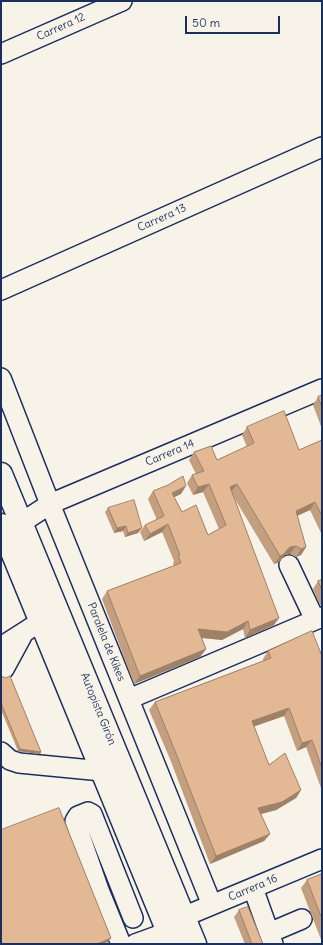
<!DOCTYPE html>
<meta charset="utf-8">
<style>
body{margin:0}
#map{position:relative;width:323px;height:945px;overflow:hidden;background:#f7f3e8;font-family:Delius,sans-serif}
canvas{display:block}
.frame{position:absolute;inset:0;border:2px solid #1b2f5e;pointer-events:none}
.scale{position:absolute;left:185px;top:16px;width:95px;height:18px;box-sizing:border-box;border:2px solid #1b2f5e;border-top:0;padding-left:5px;font-size:12px;line-height:14px;white-space:nowrap;color:#1b2f5e;-webkit-text-stroke:3px #f7f3e8;paint-order:stroke}
</style>
<div id="map">
<canvas width="323" height="945"></canvas>
<div class="frame"></div>
<div class="scale">50 m</div>
</div>
<script>
const g = document.querySelector('canvas').getContext('2d');
g.lineJoin = 'round';
function stroke(path, color, width, dash) {
  g.strokeStyle = color;
  g.lineWidth = width;
  g.lineCap = dash ? 'butt' : 'round';
  g.setLineDash(dash || []);
  g.stroke(path);
}
function fill(path, color) {
  g.fillStyle = color;
  g.fill(path, 'evenodd');
}
function write(font, color, halo, rows, align = 'center') {
  g.font = font + ' Delius,sans-serif';
  g.lineWidth = 3;
  g.setLineDash([]);
  g.textBaseline = 'middle';
  g.strokeStyle = halo;
  g.fillStyle = color;
  for (const [text, x, y, turn = 0] of rows) {
    g.save();
    g.translate(x, y);
    g.rotate((+turn || 0) * Math.PI / 180);
    g.textAlign = isNaN(turn) ? turn : align;
    if (halo) g.strokeText(text, 0, 0);
    g.fillText(text, 0, 0);
    g.restore();
  }
}
const minor = new Path2D(`
 M1,54L122,1
 M1,290L322,147
 M1,378L50,504L212,905
 M21,523L50,504L322,389
 M289,565L315,620
 M1,647L40,622
 M4,669L23,634
 M129,699L322,617
 M1,752L10,760L19,763L102,771
 M253,888L273,944
 M183,917L322,859
 M269,933L302,919
 M121,944L99,890L75,821L78,816L88,812L92,814L133,918
 M135,944L168,932`);
const highway = new Path2D(`
 M1,474L195,944
 M1,525L173,944`);
const wall = new Path2D(`
 M322,395V429L313,405L318,397Z
 M247,427L299,450L322,440V535L310,510L297,516L306,547L301,555L296,557L290,554L285,555L283,557L279,562L274,564L233,496L274,625L245,638L243,629L222,640L202,638L206,649L200,657L134,684L102,599L107,591L174,566L173,563L174,561L162,532L144,541L140,532L145,525L157,520L148,499L153,491L181,494L174,497L182,512L208,535L219,529L203,492L193,495L187,483L192,475L196,474L189,460L194,452L217,460L247,447L242,435Z
 M108,508L138,533L125,537L123,531L114,533L105,512Z
 M322,580V604L320,605L313,589L318,581Z
 M268,651L322,656V787L321,788L306,747L297,751L284,716L254,726L269,765L301,790L296,798L276,810L261,814L270,834L264,841L210,864L170,759L149,710L155,702L263,661V659Z
 M1,676L41,752L40,754L18,751L1,710Z
 M322,874V942L301,888L307,880Z
 M239,910L263,944H245L234,917Z`);
const shadedWall = new Path2D(`
 M209,484L203,492L193,495L198,487Z
 M237,484L231,492L230,487Z
 M186,486L181,494L166,501L172,493Z
 M315,502L310,510L290,519L296,511Z
 M168,524L162,532L144,541L150,534Z
 M126,526L123,531L114,533L117,528Z
 M142,528L138,533L125,537L128,533Z
 M296,546L290,554L285,555L283,557L279,562L274,564L280,556L286,551L290,547Z
 M306,547L301,555L296,557L301,549Z
 M279,618L274,625L245,638L250,630Z
 M248,621L243,629L222,640L193,637L198,629Z
 M206,649L200,657L134,684L140,676Z
 M289,708L284,716L247,729L252,721Z
 M312,740L306,747L297,751L302,743Z
 M20,749L41,752L40,754L18,751Z
 M301,790L296,798L276,810L253,816L258,808Z
 M270,834L264,841L210,864L216,856Z
 M111,938L108,942L103,944H97Z`);
const building = new Path2D(`
 M322,395V407L318,397Z
 M284,411L299,450L322,440V516L315,502L296,511L306,547L301,549L296,546L290,547L286,551L284,554L280,556L237,484L230,487L279,618L250,630L248,621L227,632L198,629L206,649L140,676L107,591L181,563L178,555H180L168,524L150,534L145,525L164,516L153,491L168,485L183,476L186,486L172,493L182,512L196,505L208,535L226,525L209,484L198,487L192,475L204,471L194,452L211,446L217,460L254,443L247,427Z
 M134,500L142,528L128,533L126,526L117,528L108,508Z
 M322,580V590L318,581Z
 M312,631L322,656V768L312,740L302,743L289,708L252,721L269,765L285,753L301,790L282,802L258,808L270,834L216,856L175,751L155,702L271,658L268,651Z
 M1,676L6,678L10,676L41,752L20,749L1,703Z
 M59,808L111,938L97,944H1V830Z
 M322,874V919L307,880Z
 M248,907L263,944H252L239,910Z`);
const streetNames = [
 ["Carrera 12",61,27,-24],
 ["Carrera 13",162,218,-24],
 ["Carrera 14",170,453,-23],
 ["Paralela de Kikes",106,642,68],
 ["Autopista Girón",98,709,68],
 ["Carrera 16",253,888,-23]
];
stroke(minor, '#1b2f5e', 22);
stroke(highway, '#1b2f5e', 25);
stroke(minor, '#f7f3e8', 19);
stroke(highway, '#f7f3e8', 22);
fill(wall, '#c39e7f');
fill(shadedWall, '#9f8168');
fill(building, '#e3b894');
stroke(building, '#9f8168', 1);
write('11px', '#1b2f5e', '#f7f3e8', streetNames);
</script>
